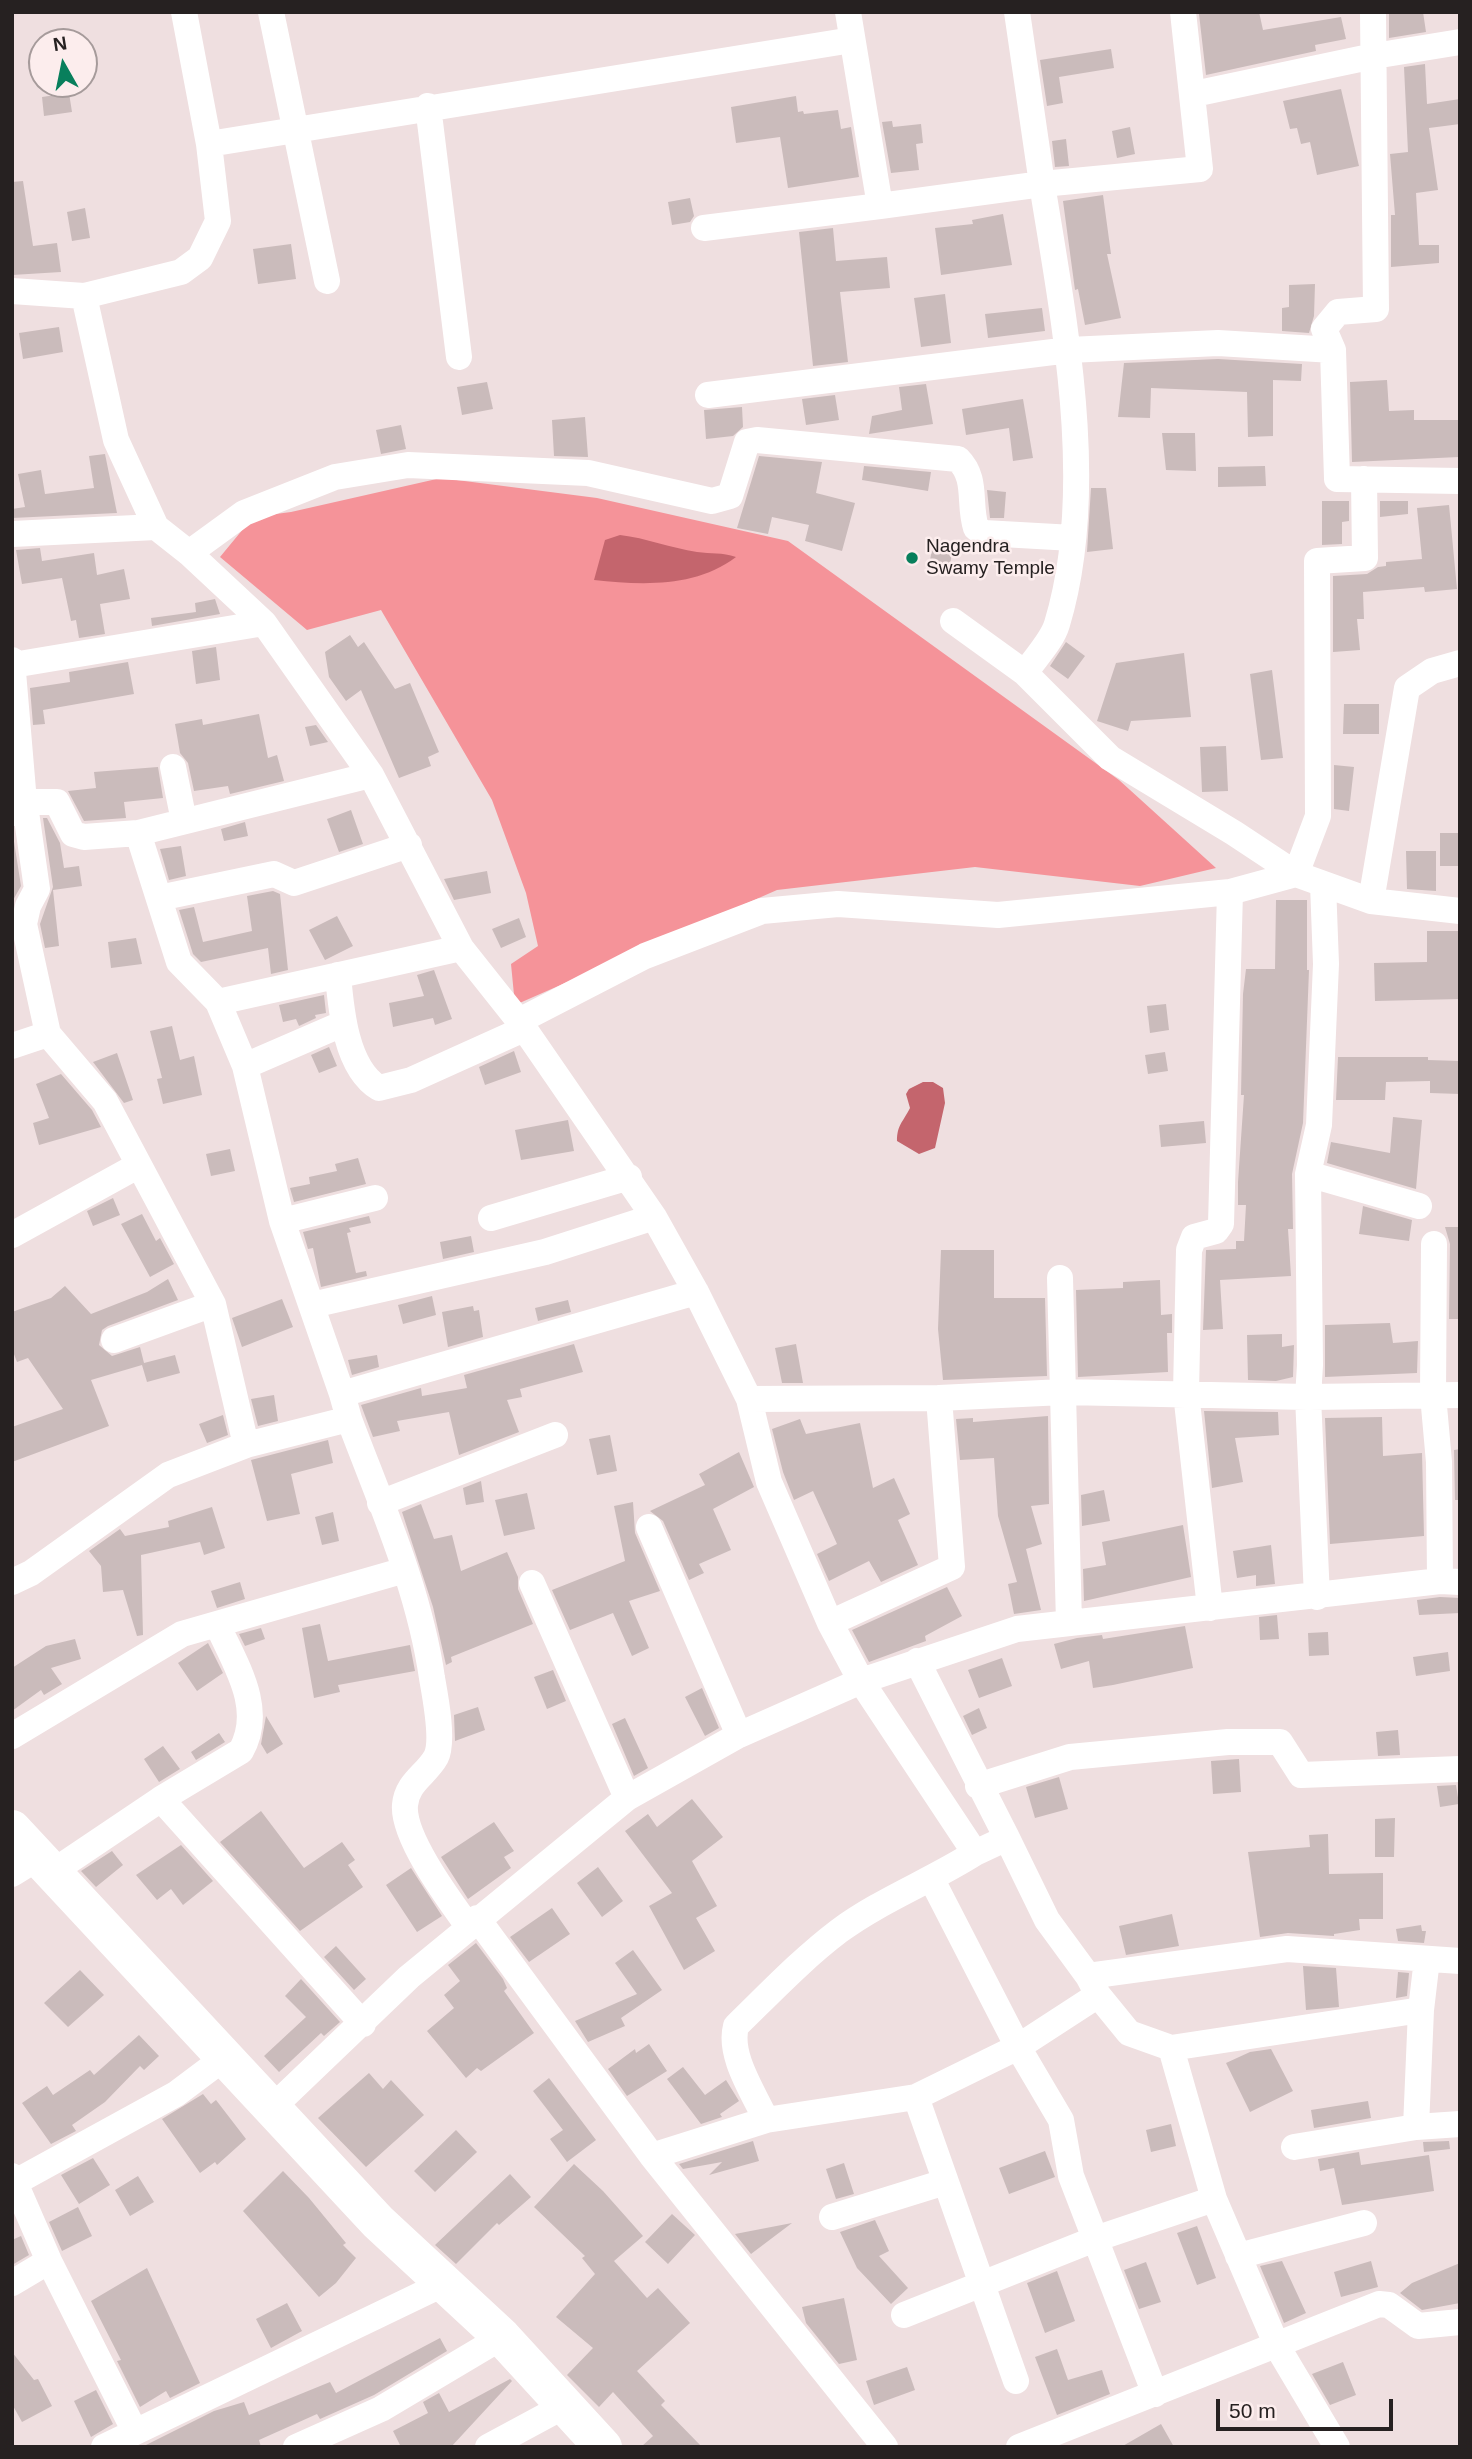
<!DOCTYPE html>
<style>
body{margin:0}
#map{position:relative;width:1472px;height:2459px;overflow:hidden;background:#efdfe0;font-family:Arial,sans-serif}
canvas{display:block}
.frame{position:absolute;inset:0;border:14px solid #262121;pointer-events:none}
.north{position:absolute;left:28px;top:28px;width:70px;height:70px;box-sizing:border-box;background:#fceded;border:2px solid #a69b9b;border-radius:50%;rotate:351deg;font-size:19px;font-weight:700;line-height:28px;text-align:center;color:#262121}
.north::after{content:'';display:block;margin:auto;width:24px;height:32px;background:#087f5c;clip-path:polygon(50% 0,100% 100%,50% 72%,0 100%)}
.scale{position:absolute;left:1216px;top:2399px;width:177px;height:32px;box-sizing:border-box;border:4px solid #262121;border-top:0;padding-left:9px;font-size:21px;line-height:24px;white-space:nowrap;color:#262121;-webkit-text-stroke:5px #fceded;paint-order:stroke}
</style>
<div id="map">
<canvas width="1472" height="2459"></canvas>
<div class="frame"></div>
<div class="north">N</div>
<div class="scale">50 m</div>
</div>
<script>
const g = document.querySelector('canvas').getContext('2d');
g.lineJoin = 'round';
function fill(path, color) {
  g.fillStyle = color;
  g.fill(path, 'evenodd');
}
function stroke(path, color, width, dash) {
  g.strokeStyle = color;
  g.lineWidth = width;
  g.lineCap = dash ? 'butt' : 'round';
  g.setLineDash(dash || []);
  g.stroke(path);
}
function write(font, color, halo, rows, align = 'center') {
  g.font = font + ' Arial,sans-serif';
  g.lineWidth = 5;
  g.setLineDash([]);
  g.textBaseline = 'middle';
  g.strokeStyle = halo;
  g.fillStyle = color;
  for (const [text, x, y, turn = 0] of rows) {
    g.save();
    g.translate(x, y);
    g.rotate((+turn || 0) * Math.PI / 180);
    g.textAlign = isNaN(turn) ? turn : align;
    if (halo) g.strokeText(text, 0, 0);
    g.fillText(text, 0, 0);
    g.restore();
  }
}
const green = new Path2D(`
 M441,478L597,498L788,541L1119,780L1216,868L1140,886L975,867L777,890L515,1005L511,964L538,946L526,893L492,800L381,610L307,630L220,557L253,517L291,512Z`);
const water = new Path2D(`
 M620,535C646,538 671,548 697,552C711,554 722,552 736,557C695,588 642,585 594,580L605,540Z
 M923,1082H933L943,1088L945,1103L935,1148L919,1154L897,1141C897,1125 903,1122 910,1108L906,1094L909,1089Z`);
const building = new Path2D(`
 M1208,12H1259L1263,30L1341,17L1346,39L1315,45L1316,51L1206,75L1199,14Z
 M1389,12H1423L1426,32L1389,38Z
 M1111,49L1114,68L1059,77L1063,103L1047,106L1040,60Z
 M1425,64L1427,104L1460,99V124L1429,128L1438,190L1416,193L1419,245H1439V263L1391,267V215H1395L1390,154L1408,152L1404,67Z
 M1341,89L1359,166L1317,175L1310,142L1301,144L1297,128L1290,129L1283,101Z
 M69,93L72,112L44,116L42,97Z
 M796,96L798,112L803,111L804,114L838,110L841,129L851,127L859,177L788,188L780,137L736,143L731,107Z
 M892,121L893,127L921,124L923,143L916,144L919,170L891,173L882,122Z
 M1130,127L1135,154L1117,158L1112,131Z
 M1066,139L1069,166L1055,167L1052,141Z
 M23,181L33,246L57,243L61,272L12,275V182Z
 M1103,195L1111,254H1107L1121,318L1085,325L1078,289L1075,290L1063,201Z
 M690,198L694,216L690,222L672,225L668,202Z
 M85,208L90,238L72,241L67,212Z
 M1003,214L1012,265L941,275L935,228L973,224L972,220Z
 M833,228L836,261L887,257L890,288L840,292L848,362L813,366L799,232Z
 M291,244L296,279L258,284L253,249Z
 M1315,284L1314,316L1309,333L1282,331V308L1289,307V285Z
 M945,294L951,343L921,347L914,298Z
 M1042,308L1045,331L988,338L985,314Z
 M59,327L63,352L23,359L19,333Z
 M1218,359L1302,364L1301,381L1273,380V436L1248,437L1247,392L1151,388L1150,418L1118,417L1124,363Z
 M1387,380L1389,411L1414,410V420H1459V457L1352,462L1350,382Z
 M487,382L493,409L462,415L457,387Z
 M926,384L933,424L869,434L872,416L902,410L899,387Z
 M835,395L839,420L806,425L802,399Z
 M1023,399L1033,458L1013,461L1009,428L966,435L962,409Z
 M742,407L743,427L733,436L706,439L704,410Z
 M585,417L588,457L554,456L552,420Z
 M401,425L406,449L381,454L376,430Z
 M1162,433H1195L1196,471L1166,470Z
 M105,454L117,513L12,518V509L25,507L18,474L41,470L45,494L94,488L89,456Z
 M759,456L822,462L816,493L855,503L842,551L805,541L809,525L772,517L768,534L737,528Z
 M864,466L931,472L928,491L862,480Z
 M1265,466L1266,486L1218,487V467Z
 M1091,488H1106L1113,549L1087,552Z
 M987,490L1006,492L1004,518H990Z
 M1322,501H1349V521L1342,522V544L1322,545Z
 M1380,501H1408V514L1380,517Z
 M1449,505L1457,589L1425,592L1424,587L1363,592L1364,619H1357L1360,650L1333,652V576L1367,574L1378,567L1386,566V562L1422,559L1417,508Z
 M934,539L954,543L948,575L928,571Z
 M40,548L42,561L94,553L97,575L124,569L130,599L100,604L105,634L79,638L76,620L71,621L62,578L22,584L16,550Z
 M215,599L220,614L152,626L151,618L196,612L195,603Z
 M350,635L358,647L364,642L395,689L410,683L439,752L428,757L431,766L399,778L361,690L346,701L329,677L325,652Z
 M1066,642L1085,656L1068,679L1050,666Z
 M216,647L220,680L196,684L192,651Z
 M1184,653L1191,717L1131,721L1128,731L1097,721L1116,663Z
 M128,662L134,694L43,710L45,724L33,725L30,688L70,682L69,672Z
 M1272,670L1283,758L1261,760L1250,674Z
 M1344,704H1379V734H1343Z
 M259,714L268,758L277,755L284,781L230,794L228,786L194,791L188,763L180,753L175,724L202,719L203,725Z
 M316,725L328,742L310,746L305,727Z
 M1226,746L1228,791L1202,792L1200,747Z
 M1334,765L1354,767L1349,811L1334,809Z
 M158,767L163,798L124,802L126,818L84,821L68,791L96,788L94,772Z
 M351,810L363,844L339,852L327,819Z
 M43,818H47L60,843L64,868L79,866L82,886L53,890L59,946L45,948L40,924L53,887Z
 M245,822L248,836L224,841L221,829Z
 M12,829L21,886L12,902Z
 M1440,833H1460V866H1440Z
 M181,846L186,876L169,880L160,849Z
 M1406,851H1436V891L1407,889Z
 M487,871L491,893L454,900L444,879Z
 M273,891L280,894L288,970L271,974L268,948L201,962L193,954L179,910L194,907L203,942L252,931L247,896Z
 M1276,900H1307V970H1309L1303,1123L1292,1174L1293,1229H1288L1291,1276L1220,1280L1223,1329L1203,1330L1206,1250L1236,1249V1241H1244L1246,1205H1238V1182L1244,1095H1241L1243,994L1246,969H1275Z
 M337,916L353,946L325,960L309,930Z
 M519,918L526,937L501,948L492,929Z
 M1427,931H1460V999L1375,1001L1374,963L1427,962Z
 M136,938L142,964L111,968L108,942Z
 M434,970L452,1019L435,1025L433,1018L393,1027L389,1003L424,996L417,975Z
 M324,995L326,1013L315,1015L316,1018L299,1026L296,1019L283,1022L279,1005Z
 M1166,1004L1169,1030L1150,1033L1147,1006Z
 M172,1026L180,1060L194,1056L202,1095L163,1104L157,1079L162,1078L150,1031Z
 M329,1047L337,1066L319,1073L311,1055Z
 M514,1051L521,1072L485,1085L479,1067Z
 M1165,1052L1168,1071L1148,1074L1145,1055Z
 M117,1053L133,1100L124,1103L93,1062Z
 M1338,1057H1428V1060L1460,1061V1094L1430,1093V1081L1386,1082L1385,1100H1336Z
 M61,1074L92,1110L101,1127L39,1145L33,1123L49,1118L36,1084Z
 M1393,1117L1422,1120L1416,1189L1327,1163L1331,1142L1390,1153Z
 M568,1120L574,1151L521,1160L515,1130Z
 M1204,1121L1206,1143L1161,1147L1159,1125Z
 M230,1149L235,1171L211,1176L206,1154Z
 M358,1158L366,1184L294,1202L290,1188L310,1184L309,1177L337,1171L335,1164Z
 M113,1198L120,1215L93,1226L87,1211Z
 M1363,1206L1412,1220L1409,1241L1359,1234Z
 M142,1214L156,1241L160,1238L174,1264L150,1277L121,1224Z
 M369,1216L371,1223L349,1228L351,1232L347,1233L356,1273L366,1271L367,1276L321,1287L313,1248L308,1249L303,1232Z
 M1445,1227H1460V1319H1449L1450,1244Z
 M471,1236L474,1252L443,1259L440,1242Z
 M941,1250H994V1298H1045L1047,1376L943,1380L938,1329Z
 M168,1279L178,1300L108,1326L102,1330L99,1345L112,1356L140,1347L144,1363L175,1355L180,1373L147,1382L142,1365L91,1380L109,1426L12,1462V1427L63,1409L28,1358L17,1362L12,1349V1312L51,1298L65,1286L91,1314L147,1292Z
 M1160,1280L1161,1315L1172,1314V1333H1167L1168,1372L1078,1377L1076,1290L1123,1288V1282Z
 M432,1296L436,1315L403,1324L398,1305Z
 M282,1299L293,1327L242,1347L232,1318Z
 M568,1300L571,1312L538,1321L535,1308Z
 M473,1306L474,1311L479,1310L483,1337L448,1347L442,1312Z
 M1390,1323L1393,1343L1418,1341L1417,1373L1325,1377V1325Z
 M1282,1334V1347L1294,1345L1293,1377L1276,1381L1248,1380L1247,1335Z
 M574,1344L583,1372L520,1389L522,1397L507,1400L519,1432L459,1455L449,1412L397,1421L400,1431L373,1437L361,1405L421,1388L422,1396L467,1388L464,1375Z
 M796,1344L803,1383H782L775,1348Z
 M377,1355L379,1367L352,1375L348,1360Z
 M274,1395L278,1421L258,1426L251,1399Z
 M1204,1411L1278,1412L1279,1435L1235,1438L1243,1482L1212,1488Z
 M223,1415L228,1435L207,1443L199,1424Z
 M1048,1416L1049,1504L1031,1506L1042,1544L1026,1549L1041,1610L1014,1614L1008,1584L1017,1582L998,1516L994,1458L960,1460L956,1419L973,1418V1422Z
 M1382,1417L1383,1456L1422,1453L1424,1536L1330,1544L1325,1418Z
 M800,1419L806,1434L860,1423L873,1488L894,1478L910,1514L898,1520L918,1565L881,1582L869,1561L829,1581L817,1554L837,1544L813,1491L794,1500L783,1472L772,1429Z
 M610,1435L617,1471L597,1475L589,1439Z
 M328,1440L333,1463L291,1474L300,1514L267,1521L251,1460Z
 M1460,1449V1500H1455L1454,1450Z
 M739,1452L754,1487L713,1509L731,1550L699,1564L704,1573L689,1580L663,1521L650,1511L705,1485L699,1474Z
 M481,1481L484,1502L466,1505L463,1488Z
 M1104,1490L1110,1521L1082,1526L1081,1495Z
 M527,1493L535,1529L504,1536L495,1500Z
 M633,1502L635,1533L660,1591L629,1601L649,1648L632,1656L613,1613L570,1630L552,1590L625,1561L614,1506Z
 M421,1504L434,1539L452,1535L461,1571L507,1552L518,1577V1589L533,1624L451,1657L452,1662L446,1665L433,1607L402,1512Z
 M212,1507L225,1548L204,1555L200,1542L141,1555L143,1635L137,1636L123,1590L103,1592L101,1566L89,1551L120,1529L125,1536L169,1527L168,1521Z
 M333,1512L339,1541L322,1545L315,1517Z
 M1183,1525L1191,1577L1084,1601L1083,1569L1106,1565L1102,1542Z
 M1271,1545L1275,1584L1256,1586V1575L1237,1578L1233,1551Z
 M240,1582L245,1599L217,1608L211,1591Z
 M947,1587L962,1616L925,1636L926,1641L869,1662L852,1630Z
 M1440,1597L1460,1598V1613L1419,1615L1417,1600Z
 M1277,1615L1279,1639L1260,1640L1259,1617Z
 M320,1624L328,1661L410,1645L415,1671L338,1685L340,1692L314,1698L302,1628Z
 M1185,1626L1193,1668L1113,1685L1093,1688L1089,1661L1061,1669L1054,1644L1077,1638L1102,1635L1103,1639Z
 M261,1628L265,1639L245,1646L239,1634Z
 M1328,1632L1329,1655L1309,1656L1308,1633Z
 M75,1639L81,1659L51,1668L62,1684L44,1695L41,1690L12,1711V1668L46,1646Z
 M208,1643L223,1673L197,1691L178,1663Z
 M1448,1652L1450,1671L1416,1676L1413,1657Z
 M1002,1658L1012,1686L979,1698L968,1670Z
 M553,1670L566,1701L547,1709L534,1677Z
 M702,1688L719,1728L705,1736L685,1697Z
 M478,1707L485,1730L455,1741L454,1715Z
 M979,1708L987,1728L972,1735L963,1716Z
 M266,1716L283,1744L267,1754L261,1744Z
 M625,1718L648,1768L634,1776L612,1724Z
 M1398,1730L1400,1755L1378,1756L1376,1732Z
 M219,1733L225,1742L196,1760L191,1752Z
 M163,1746L180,1769L159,1782L144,1759Z
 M1239,1759L1241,1792L1213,1794L1211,1761Z
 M1059,1777L1068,1809L1035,1818L1026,1787Z
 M1456,1785L1459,1804L1440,1807L1437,1786Z
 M692,1799L723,1837L692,1861L717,1906L696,1918L715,1951L684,1970L649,1906L672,1893L625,1831L648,1814L657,1827Z
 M261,1811L304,1868L342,1842L355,1860L348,1865L363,1887L300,1931L220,1842Z
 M1395,1818L1394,1857H1375V1819Z
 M494,1822L514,1851L504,1857L511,1868L468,1899L441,1857Z
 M1328,1834L1329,1874L1383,1873V1919H1359L1360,1930L1334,1934V1936L1288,1933L1260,1937L1248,1852L1310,1847L1309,1835Z
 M181,1845L213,1881L183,1905L171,1889L157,1900L136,1875Z
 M112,1851L123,1865L96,1887L81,1871Z
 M598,1867L623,1901L602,1917L577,1883Z
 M411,1868L442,1916L417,1932L386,1885Z
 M552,1908L570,1934L529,1962L510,1937Z
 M1172,1914L1179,1946L1126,1955L1119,1926Z
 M1421,1925L1422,1931H1426L1424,1943L1398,1941L1396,1929Z
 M476,1943L503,1979L507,1988L504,1991L534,2033L481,2071L477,2068L466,2078L427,2031L454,2008L444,1995L460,1981L448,1965Z
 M336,1946L366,1979L354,1990L324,1957Z
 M633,1950L662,1990L621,2018L625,2026L588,2042L575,2021L637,1994L615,1963Z
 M1303,1966L1336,1968L1339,2007L1306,2010Z
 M80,1970L104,1995L68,2027L44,2003Z
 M1398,1972L1409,1973L1407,1996L1396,1998Z
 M301,1979L340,2022L324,2036L321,2033L279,2072L264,2056L306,2017L285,1996Z
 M139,2035L159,2056L144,2070L140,2066L105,2102L72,2125L76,2131L51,2144L22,2103L47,2086L53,2095L90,2070L94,2075Z
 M649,2044L667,2071L627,2096L608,2069L635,2049L636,2053Z
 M1271,2049L1293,2091L1250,2112L1226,2063L1250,2052Z
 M683,2067L705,2095L726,2080L739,2101L720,2114L722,2117L701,2124L667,2079Z
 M369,2073L383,2089L391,2080L424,2115L366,2167L318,2118Z
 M549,2078L596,2140L567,2162L550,2139L563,2130L533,2091Z
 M203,2094L211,2104L216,2100L246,2139L217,2165L215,2162L200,2173L162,2119Z
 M1368,2101L1371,2118L1314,2128L1311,2110Z
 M1171,2124L1176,2146L1151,2152L1146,2130Z
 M456,2130L477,2152L435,2192L414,2171Z
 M753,2141L759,2161L709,2175L722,2162L683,2169L679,2164Z
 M1449,2141L1450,2149L1424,2152L1423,2142Z
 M1045,2151L1055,2177L1009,2194L999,2168Z
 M1359,2152L1361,2165L1429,2155L1434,2191L1342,2205L1334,2168L1320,2171L1318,2159Z
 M93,2158L110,2185L79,2204L61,2175Z
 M844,2163L854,2194L836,2199L826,2169Z
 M574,2164L603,2191L643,2236L614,2261L647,2298L658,2288L690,2323L637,2371L665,2401L661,2405L702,2447H641L653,2436L613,2392L599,2407L567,2375L593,2348L556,2317L595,2274L582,2258L585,2256L534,2207Z
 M283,2171L309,2198L346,2243L343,2245L356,2258L336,2283L319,2297L243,2211Z
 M510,2174L531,2197L499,2225L497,2223L456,2264L435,2245Z
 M138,2176L154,2202L130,2216L115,2190Z
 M78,2207L92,2236L62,2251L49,2222Z
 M672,2214L695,2235L668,2264L645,2242Z
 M875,2220L889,2251L879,2256L908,2288L891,2304L857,2268L840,2232Z
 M792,2223L751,2254L735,2234Z
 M1197,2226L1216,2278L1197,2285L1177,2233Z
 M21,2236L29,2255L12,2265V2240Z
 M1282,2261L1306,2313L1284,2323L1260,2266Z
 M1371,2261L1378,2287L1341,2297L1334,2272Z
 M1146,2262L1161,2302L1139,2309L1124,2270Z
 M1460,2263V2303L1422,2310L1400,2293L1412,2283Z
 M147,2268L200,2383L170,2398L166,2391L140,2407L117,2361L121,2360L91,2301Z
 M1057,2271L1075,2321L1045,2333L1027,2283Z
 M844,2298L857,2360L839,2364L806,2323L802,2307Z
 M287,2303L302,2331L271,2348L256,2319Z
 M440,2338L447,2351L374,2395L320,2419L317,2414L259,2440L261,2447H142L214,2411L244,2402L249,2415L330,2382L336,2393Z
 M1057,2349L1068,2380L1102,2370L1110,2394L1057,2415L1035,2357Z
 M12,2352L34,2380L38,2379L52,2406L22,2422L12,2404Z
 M1343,2362L1356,2395L1330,2405L1312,2374Z
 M907,2367L915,2390L874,2405L866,2381Z
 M510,2379L512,2381L451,2447H401L393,2431L428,2413L423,2402L439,2393L449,2412Z
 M96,2390L113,2424L91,2437L74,2401Z
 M1161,2424L1174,2447H1121Z`);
const street = new Path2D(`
 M271,12L327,281
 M848,12L880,206L1042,184L1017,12
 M1194,94L1374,56L1460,42
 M428,106L459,357
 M209,144L852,40
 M704,228L880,206
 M12,291L84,296L116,440L156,527L189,553L264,623L371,775L461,948L519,1021L654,1217L696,1292L749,1399L769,1482L830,1623L861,1681L975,1853L1007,1838L1047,1920L1088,1976L1098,1995L1129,2033L1171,2048
 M84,296L181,272L200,258L218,221L209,144L184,12
 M1333,350L1324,329L1338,312L1376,309L1373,12
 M708,395L1069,350L1218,343L1333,350L1337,479L1460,481
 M12,534L156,527
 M189,553L244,513L335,477L408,465L588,473L712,501L730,496L747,442L757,440L958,459C978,479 968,503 976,528L984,533L1073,538
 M953,621L1025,673L1110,758L1234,833L1296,874L1318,816L1317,561L1365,558L1364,479
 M12,660L24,802H57L73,834L84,837L138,833L371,775
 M13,665L264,623
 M1025,673C1035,658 1052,641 1057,624C1098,489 1064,321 1042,184L1200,169L1183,12
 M173,767L184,821
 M12,813L26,812L37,889L28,906L24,924L48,1034L105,1101L139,1165
 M138,833L179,962L218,1002
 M159,898L274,874L294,883L409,845
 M1371,901L1407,688L1432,671L1460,663
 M338,975C341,1010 346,1068 379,1088L411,1080L524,1029
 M519,1021L645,956L762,911L838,904L998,915L1230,892L1296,874L1371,901L1460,911
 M12,1046L48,1034
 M245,1066L342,1024
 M1308,1174L1419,1206
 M491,1218L629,1177
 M282,1221L375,1198
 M12,1235L139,1165L213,1304L246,1445
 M1434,1244L1433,1395L1439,1462L1440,1581
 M1060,1278L1069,1623
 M312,1305L545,1252L654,1217
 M114,1340L213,1304
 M342,1394L282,1221L245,1066L218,1002L461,948
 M749,1399L939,1398L1063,1392L1308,1397L1460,1395
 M349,1419C381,1504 419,1588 432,1678C435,1695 444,1741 436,1757C426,1775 407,1782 405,1805C402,1837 450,1901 468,1926
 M380,1503L555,1435
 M649,1527L739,1735
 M12,1582L31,1573L168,1475L246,1445L349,1419L342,1394L696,1292
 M532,1583L627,1798
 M1317,1597L1308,1397L1310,1365L1308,1174L1319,1125L1326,964L1323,884
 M1210,1608L1186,1393L1189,1250L1194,1237L1216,1231L1221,1224L1230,892
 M830,1623L952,1567L939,1398
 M917,1661L1007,1838
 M12,1736L182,1634L405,1570
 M978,1786L1070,1757L1228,1742H1280L1301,1775L1460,1769
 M161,1799L241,1751C265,1708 235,1664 217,1624
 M51,1873L161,1799L363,2024
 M12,1874L38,1858
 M932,1880L1018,2047L1061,2120L1071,2176L1155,2394
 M477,1918L652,2156L885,2447
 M1088,1976L1287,1949L1460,1961
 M916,2097L1016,2381
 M271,2109L409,1977L627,1798L739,1735L861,1681L1017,1629L1440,1581L1460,1582
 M766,2120C754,2093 728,2056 736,2026C769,1994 802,1959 839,1931C881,1900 931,1881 975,1853
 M1416,2127L1460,2124
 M1294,2147L1416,2127L1421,2010L1427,1959
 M652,2156L766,2120L916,2097L1018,2047L1098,1995
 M12,2176L49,2261L135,2432
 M12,2184L176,2094L224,2058
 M832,2217L945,2182
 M1238,2256L1364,2223
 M12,2283L49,2261
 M904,2315L1095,2239L1214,2199
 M104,2447L443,2284
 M296,2447L381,2409L502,2337
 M488,2447L566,2405
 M1019,2447L1379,2304L1389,2305L1418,2326L1460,2322
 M1337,2447L1277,2346L1214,2199L1171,2048L1421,2010`);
const secondary = new Path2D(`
 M12,1829L378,2222L502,2337L603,2447`);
const markers = [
 [912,558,7,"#087f5c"]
];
const poiNames = [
 ["Nagendra",926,547],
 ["Swamy Temple",926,569]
];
fill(green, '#f59399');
fill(water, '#c4656d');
fill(building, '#cabbbb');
stroke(street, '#fff', 26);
stroke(secondary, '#fff', 38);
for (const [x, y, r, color] of markers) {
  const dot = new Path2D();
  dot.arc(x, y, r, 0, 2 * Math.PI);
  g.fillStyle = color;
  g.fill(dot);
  stroke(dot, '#fceded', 2.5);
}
write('19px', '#262121', '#fceded', poiNames, 'left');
</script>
